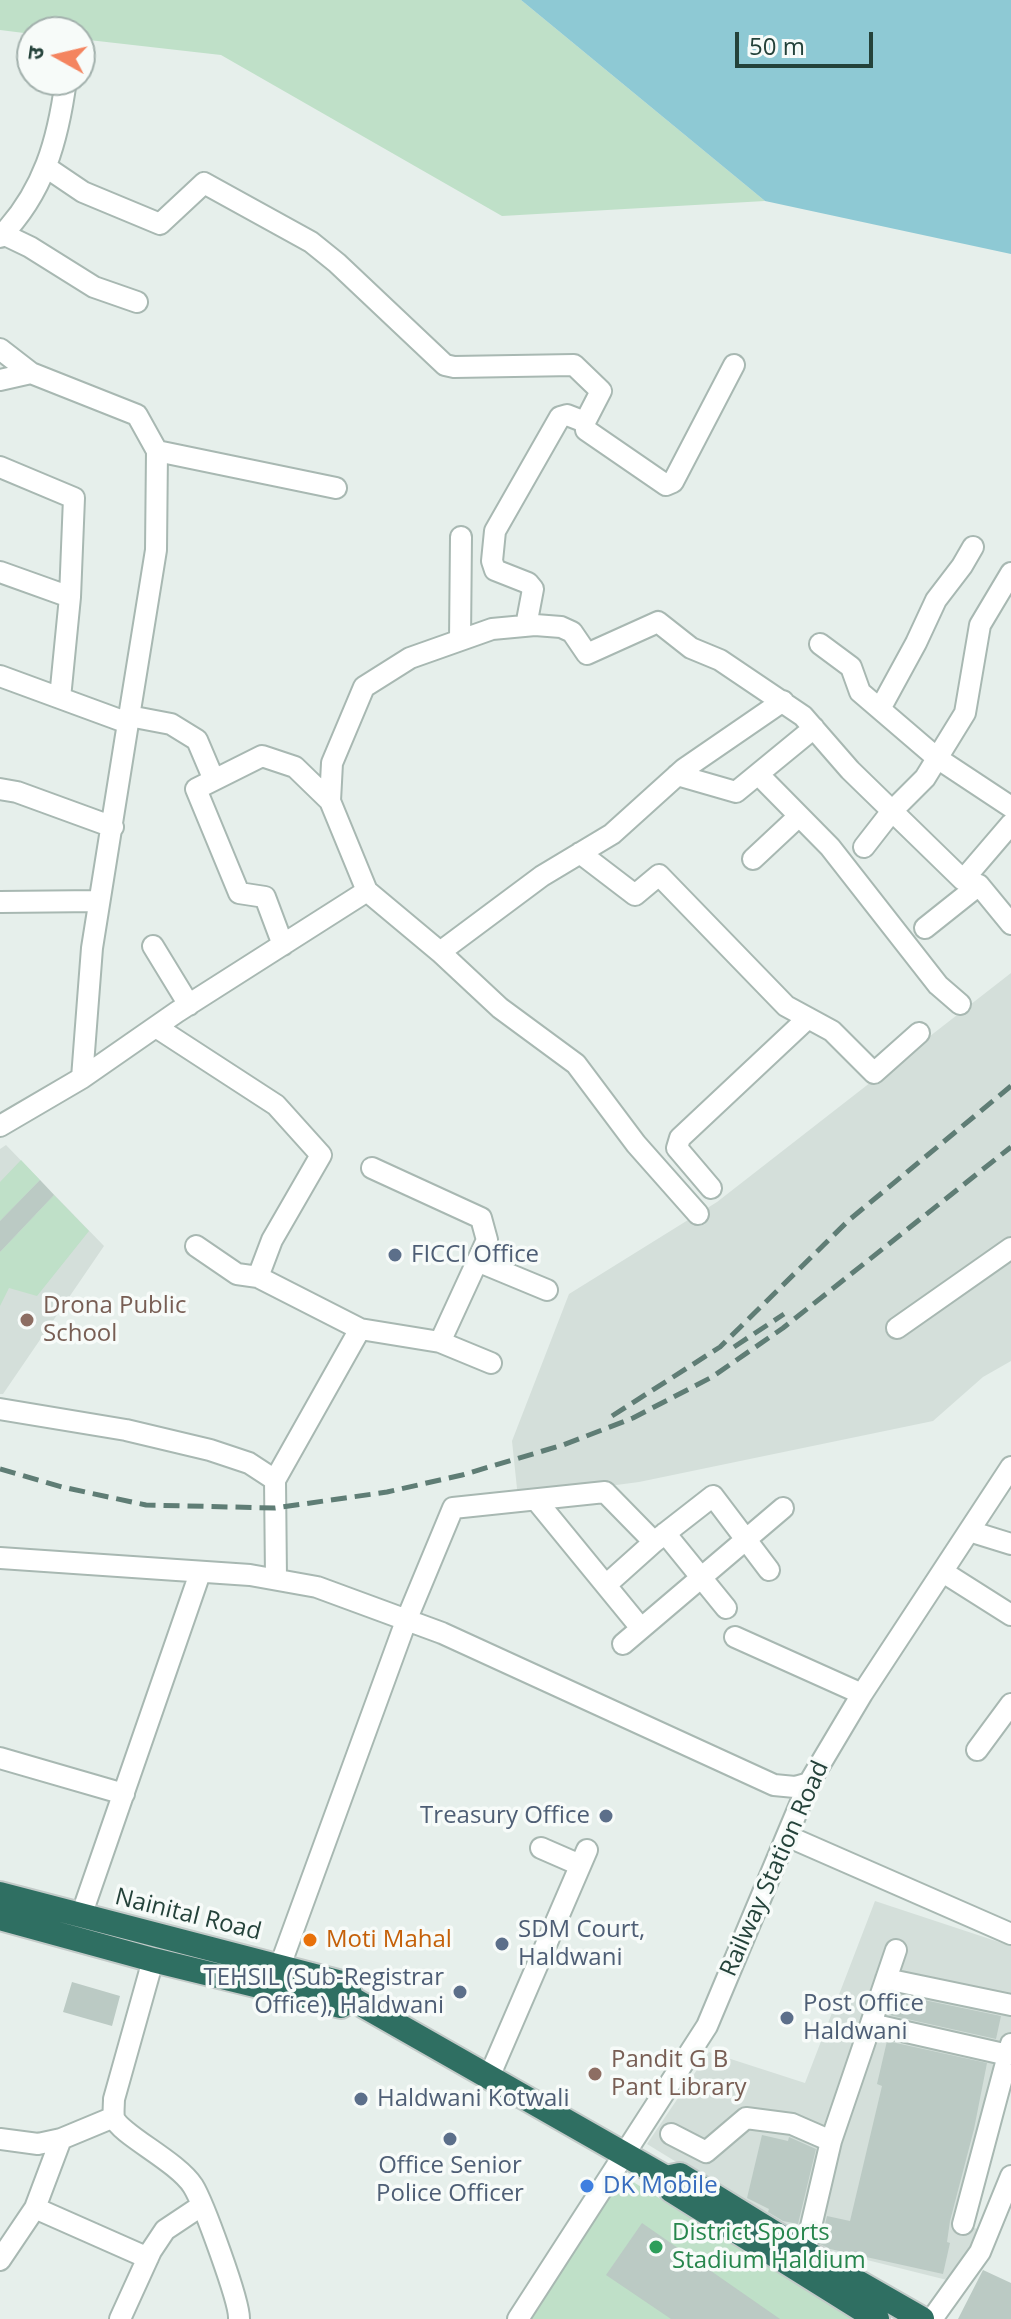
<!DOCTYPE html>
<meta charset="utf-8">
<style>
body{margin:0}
#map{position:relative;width:1011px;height:2319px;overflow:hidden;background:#e6efeb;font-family:"Open Sans","Noto Sans Devanagari",sans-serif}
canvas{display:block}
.north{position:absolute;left:16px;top:16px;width:80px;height:80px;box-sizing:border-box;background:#f7fbf9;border:2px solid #a3b1ad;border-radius:50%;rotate:278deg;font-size:22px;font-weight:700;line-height:32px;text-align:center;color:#24423a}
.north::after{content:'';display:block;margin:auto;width:28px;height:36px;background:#f4845f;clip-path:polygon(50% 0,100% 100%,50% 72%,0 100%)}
.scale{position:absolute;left:735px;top:32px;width:138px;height:36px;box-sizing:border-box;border:4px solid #24423a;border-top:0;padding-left:10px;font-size:24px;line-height:28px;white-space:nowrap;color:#24423a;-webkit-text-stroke:6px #f7fbf9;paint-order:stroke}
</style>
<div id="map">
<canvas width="1011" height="2319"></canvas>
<div class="north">उ</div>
<div class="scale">50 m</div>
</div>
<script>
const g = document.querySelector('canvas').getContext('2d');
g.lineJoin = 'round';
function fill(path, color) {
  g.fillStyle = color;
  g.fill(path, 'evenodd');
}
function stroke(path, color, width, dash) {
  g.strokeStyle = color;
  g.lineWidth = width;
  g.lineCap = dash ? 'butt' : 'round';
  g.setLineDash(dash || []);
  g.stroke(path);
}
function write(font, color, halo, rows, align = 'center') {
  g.font = font + ' "Open Sans",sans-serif';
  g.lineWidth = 7;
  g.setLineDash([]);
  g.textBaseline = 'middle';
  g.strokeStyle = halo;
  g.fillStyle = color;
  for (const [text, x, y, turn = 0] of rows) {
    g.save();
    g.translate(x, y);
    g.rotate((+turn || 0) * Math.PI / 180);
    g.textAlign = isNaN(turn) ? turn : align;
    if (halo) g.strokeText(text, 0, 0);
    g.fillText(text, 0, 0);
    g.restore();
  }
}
const built = new Path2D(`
 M1011,973V1361L983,1377L933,1421L639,1482L518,1498L512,1441L569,1294L717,1202Z
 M6,1145L104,1246L3,1394H0V1149Z
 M875,1901L1011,1946V2084L968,2226L984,2231L955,2282L815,2247L647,2144L709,2052L805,2083Z`);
const green = new Path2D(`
 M0,0H521L765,201L502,216L221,55L80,39V32L32,34L0,30Z
 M21,1160L40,1180L0,1221V1182Z
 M54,1195L89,1231L37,1296L9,1288L0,1306V1252Z
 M622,2175L854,2319H527Z`);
const water = new Path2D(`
 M521,0H1011V254L765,201Z`);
const building = new Path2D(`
 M40,1180L54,1195L0,1252V1221Z
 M72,1982L120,1996L112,2026L63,2012Z
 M895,1994L1001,2016L996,2039L889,2015Z
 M887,2041L987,2063L974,2129L950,2221L947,2242L950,2243L943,2274L830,2249L820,2244L827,2216L850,2221L882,2086L877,2084Z
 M762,2135L788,2141L789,2137L816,2149L798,2224L783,2221L768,2212L769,2209L747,2198Z
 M642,2223L780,2319H671L606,2275Z
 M983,2270L1011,2283V2319H958Z`);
const minor = new Path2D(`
 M46,167L83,192L160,224L204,183L311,242L337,263L445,365L454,367L574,365L601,391L585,422L586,430L666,485L673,482L734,365
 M3,234L30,247L94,287L137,302
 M0,237C44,192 58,140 66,80
 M0,349L31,373
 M0,380L31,373L137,415L157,451L156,550L128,723
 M157,451L336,488
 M0,467L74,498L70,597L60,698
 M0,572L70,597
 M526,626L533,589L528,583L495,570L492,561L495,531L560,417L567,415L585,422
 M460,640L461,537
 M820,644L851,667L860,692L937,758L1011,807
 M0,676L128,723L92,948L82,1078
 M880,709L916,643L936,600L962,566L973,547
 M129,716L171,724L197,740L214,780
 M758,774L830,847L938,985L960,1004
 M677,775L736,792L814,728
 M0,789L17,792L113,827
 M864,847L892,811L925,778L965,713L980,625L1011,573
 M580,853L635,895L659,875L786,1006L832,1031L874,1073L919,1033
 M753,859L799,816
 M967,881L979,885L1011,924
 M367,891L440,952L500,1008L576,1064L636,1144L698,1214
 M0,902L99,901
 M925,928L979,885
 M283,945L265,897L239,893L196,789L262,756L295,767L330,801
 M153,946L189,1005
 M440,952L542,876L612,834L684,769L783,701
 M156,1027L276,1105L321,1155L272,1240L258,1277L360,1329L440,1342L487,1240L481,1218L372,1168
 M0,1126L82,1078L177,1012L367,891L330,801L332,763L364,687L410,658L492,629L535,625L561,627L572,632L587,654L658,622L691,648L720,660L803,716L850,770L963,880L1011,824
 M711,1188L677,1148L680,1138L808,1018
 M196,1246L237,1274L258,1277
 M477,1261L547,1290
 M897,1328L1011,1248
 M440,1342L491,1363
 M0,1409L126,1430L210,1450L249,1463L275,1480L276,1578
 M275,1480L360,1329
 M536,1500L640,1627
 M969,1531L1011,1544
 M665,1533L726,1608
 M0,1558L250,1575L317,1587L442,1633L774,1785L795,1787L809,1783
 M943,1572L1011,1615
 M606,1585L654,1542L713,1496L769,1570
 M735,1637L862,1694
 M623,1644L783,1508
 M977,1750L1011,1704
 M0,1758L124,1794
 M787,1836L1011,1934
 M541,1848L580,1865
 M81,1916L200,1573
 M153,1960L114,2099C114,2104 113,2113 114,2118C121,2135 177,2161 193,2186C203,2202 240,2302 239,2319
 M280,1966L406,1621L453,1508L605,1492L654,1542
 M886,1979L1011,2005
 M871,2024L1008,2055
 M489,2077L587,1850
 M671,2134L706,2152L746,2118L792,2124L831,2141
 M0,2139L38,2144L61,2139L114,2117
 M35,2208L148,2258
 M963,2224L1011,2044
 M805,2252L831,2141L896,1950
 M0,2260L35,2208L61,2139
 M120,2319L151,2251L165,2230L201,2206
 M518,2319L707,2026L809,1783L862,1694L1011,1467
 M932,2319L980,2252L1011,2176`);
const highway = new Path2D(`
 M0,1894L346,1984L352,1999L666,2178L671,2190L877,2319
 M0,1918L153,1960L341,2006L352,1999
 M666,2178L680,2175L805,2252L922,2319`);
const rail = new Path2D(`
 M734,1347L784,1314
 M612,1416L720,1347L849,1220L1011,1086
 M0,1469L62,1487L146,1505L275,1508L387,1492L462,1475L563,1445L633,1418L712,1377L783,1328L1011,1147`);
const markers = [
 [395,1255,8,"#5c6f8a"],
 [27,1320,8,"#8d6e63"],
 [606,1816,8,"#5c6f8a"],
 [310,1940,8,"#e8710a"],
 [502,1944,8,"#5c6f8a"],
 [460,1992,8,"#5c6f8a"],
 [787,2018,8,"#5c6f8a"],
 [595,2074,8,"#8d6e63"],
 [361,2099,8,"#5c6f8a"],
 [450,2139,8,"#5c6f8a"],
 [587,2186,8,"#3f7fe0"],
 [656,2247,8,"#2e9e5b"]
];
const serviceNames = [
 ["FICCI Office",411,1255],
 ["Treasury Office",590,1816,"right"],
 ["SDM Court,",518,1930],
 ["Haldwani",518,1958],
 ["TEHSIL (Sub-Registrar",444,1978,"right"],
 ["Office), Haldwani",444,2006,"right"],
 ["Post Office",803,2004],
 ["Haldwani",803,2032],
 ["Haldwani Kotwali",377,2099],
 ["Office Senior",450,2166,"center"],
 ["Police Officer",450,2194,"center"]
];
const educationNames = [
 ["Drona Public",43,1306],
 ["School",43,1334],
 ["Pandit G B",611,2060],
 ["Pant Library",611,2088]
];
const streetNames = [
 ["Railway Station Road",775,1869,-66],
 ["Nainital Road",188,1915,14]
];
const foodNames = [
 ["Moti Mahal",326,1940]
];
const shopNames = [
 ["DK Mobile",603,2186]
];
const leisureNames = [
 ["District Sports",672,2233],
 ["Stadium Haldium",672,2261]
];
fill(built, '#d4dfda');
fill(green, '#bfe0c8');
fill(water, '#8ec9d4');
fill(building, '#bbcac4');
stroke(minor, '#a8b8b2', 24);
stroke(highway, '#c2cac8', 28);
stroke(minor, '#fff', 20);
stroke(highway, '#2f6f62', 24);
stroke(rail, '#5f7d75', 5, [16, 8]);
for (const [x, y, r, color] of markers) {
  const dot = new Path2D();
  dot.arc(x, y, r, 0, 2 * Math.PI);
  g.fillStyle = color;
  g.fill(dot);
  stroke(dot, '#f7fbf9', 3);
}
write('24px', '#4e5e75', '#f7fbf9', serviceNames, 'left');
write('24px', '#785e54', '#f7fbf9', educationNames, 'left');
write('24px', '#24423a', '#f7fbf9', streetNames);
write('24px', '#c56008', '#f7fbf9', foodNames, 'left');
write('24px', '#366cbe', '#f7fbf9', shopNames, 'left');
write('24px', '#27864d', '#f7fbf9', leisureNames, 'left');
</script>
